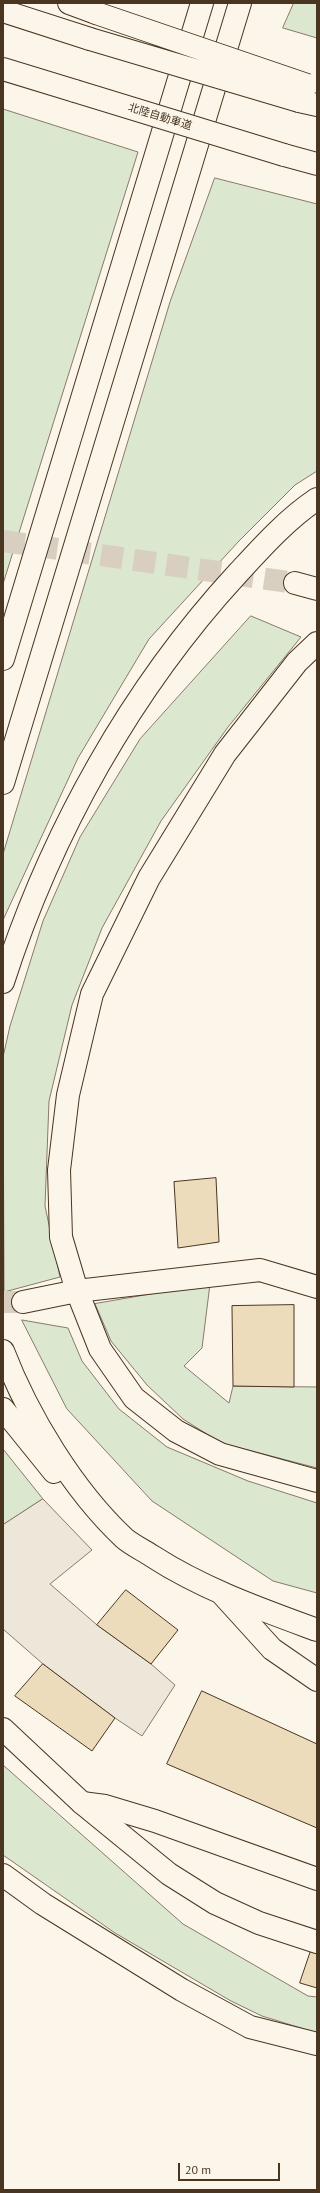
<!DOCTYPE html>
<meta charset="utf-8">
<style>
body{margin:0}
#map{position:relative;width:320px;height:2193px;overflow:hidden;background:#fbf6e9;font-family:"PT Sans",sans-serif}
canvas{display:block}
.frame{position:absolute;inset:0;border:4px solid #4a3520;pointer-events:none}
.scale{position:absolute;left:178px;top:2163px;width:102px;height:18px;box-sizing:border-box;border:2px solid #4a3520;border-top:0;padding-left:5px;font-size:12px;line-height:14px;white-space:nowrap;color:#4a3520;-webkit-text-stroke:3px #fbf6e9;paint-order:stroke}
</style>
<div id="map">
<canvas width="320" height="2193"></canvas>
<div class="frame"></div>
<div class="scale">20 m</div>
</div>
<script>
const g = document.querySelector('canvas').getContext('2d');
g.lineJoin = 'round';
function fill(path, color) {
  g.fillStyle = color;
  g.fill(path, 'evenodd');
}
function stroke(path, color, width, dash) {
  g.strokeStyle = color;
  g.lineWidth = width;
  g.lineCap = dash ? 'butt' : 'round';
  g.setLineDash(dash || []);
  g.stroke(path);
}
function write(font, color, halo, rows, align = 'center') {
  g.font = font + ' "PT Sans","Noto Sans JP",sans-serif';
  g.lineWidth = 3;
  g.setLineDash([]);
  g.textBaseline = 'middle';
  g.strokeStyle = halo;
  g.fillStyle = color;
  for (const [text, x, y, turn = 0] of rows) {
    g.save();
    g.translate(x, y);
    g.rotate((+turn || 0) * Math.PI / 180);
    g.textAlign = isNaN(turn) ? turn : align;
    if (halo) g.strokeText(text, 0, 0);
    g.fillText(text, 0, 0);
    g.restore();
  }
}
const green = new Path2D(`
 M294,3H317V38L283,28Z
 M3,109L138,152L3,584Z
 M215,178L317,204V471L295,485L239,541L149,639L78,758L3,920V854L170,302Z
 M251,616L301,637L228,727L161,821L102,928L72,1005L49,1101L45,1206L60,1277L4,1292L3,1057L10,1026L43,921L80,837L140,739Z
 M210,1284L202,1348L184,1366L229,1403L233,1386L317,1387V1468L221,1443L183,1419L147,1385L111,1341L95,1304Z
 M22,1320L68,1328L82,1361L119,1409L167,1447L248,1481L317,1503V1593L273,1581L152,1501L67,1409Z
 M3,1449L43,1499L3,1525Z
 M3,1765L183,1924L308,1996L317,1997V2033L262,2016L231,2001L115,1933L3,1855Z`);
const parking = new Path2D(`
 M43,1499L92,1550L50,1584L97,1625L151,1664L175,1685L142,1736L115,1718L43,1664L3,1629V1525Z`);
const building = new Path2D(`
 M216,1178L219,1242L178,1248L174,1182Z
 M294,1305V1387L233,1386L232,1306Z
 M126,1590L178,1630L151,1664L97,1625Z
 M43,1664L115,1718L92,1751L15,1696Z
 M202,1691L317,1744V1828L167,1764Z
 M317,1932V1988L300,1983Z`);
const minorTunnel = new Path2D(`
 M3,541L295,583
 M3,1302H23`);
const minor = new Path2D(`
 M295,583L317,589
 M317,643L297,662L225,754L149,878L92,994L68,1095L59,1170L61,1237L77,1291L100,1349L134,1398L176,1431L220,1454L317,1481
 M23,1302L77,1291L260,1270L317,1287
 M223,1595L272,1649L317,1680
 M82,1803L105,1806L155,1821L317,1879
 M3,1875L43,1904L182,1990L250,2027L317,2044`);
const highway = new Path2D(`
 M69,3L96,13
 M3,11L90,39
 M3,69L75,91
 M299,101L317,105
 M284,155L317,164
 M3,659L202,3
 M3,783L240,3
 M3,982C51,833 131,689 238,573C262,547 287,519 317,499
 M3,1351C28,1416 73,1490 124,1538C132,1545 143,1550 152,1556C203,1589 260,1609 317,1630
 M3,1409L54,1472
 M3,1729L82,1803L169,1874L215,1903L259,1923L317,1942`);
const highwayBridge = new Path2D(`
 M96,13L307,85
 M90,39L299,101
 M75,91L284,155`);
const streetNames = [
 ["北陸自動車道",160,117,17]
];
fill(green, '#dce7d0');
stroke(green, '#887966', 1);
fill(parking, '#ede7d9');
stroke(parking, '#887966', 1);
fill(building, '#ecdcbc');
stroke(building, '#4a3520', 1);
stroke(minorTunnel, '#d8cfc1', 22, [22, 11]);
stroke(minor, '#4a3520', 24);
stroke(highway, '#4a3520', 24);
stroke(minor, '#fbf6e9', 22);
stroke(highway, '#fbf6e9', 22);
stroke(highwayBridge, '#4a3520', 24, []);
stroke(highwayBridge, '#fbf6e9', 22);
write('11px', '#4a3520', '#fbf6e9', streetNames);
</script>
